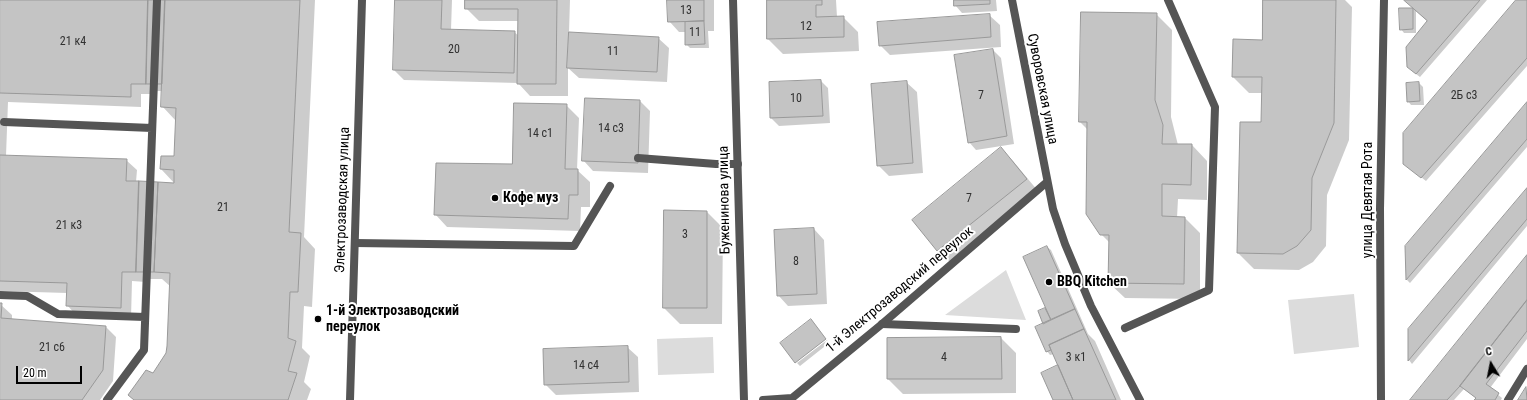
<!DOCTYPE html>
<meta charset="utf-8">
<style>
body{margin:0}
#map{position:relative;width:1527px;height:400px;overflow:hidden;background:#fff;font-family:"Roboto Condensed",sans-serif}
canvas{display:block}
.north{position:absolute;left:1471px;top:344px;width:40px;height:40px;-webkit-text-stroke:3px #fff;paint-order:stroke;rotate:350deg;font-size:11px;font-weight:700;line-height:16px;text-align:center;color:#000}
.north::after{content:'';display:block;margin:auto;width:14px;height:18px;background:#000;clip-path:polygon(50% 0,100% 100%,50% 72%,0 100%)}
.scale{position:absolute;left:16px;top:366px;width:66px;height:18px;box-sizing:border-box;border:2px solid #000;border-top:0;padding-left:5px;font-size:12px;line-height:14px;white-space:nowrap;color:#000;-webkit-text-stroke:3px #fff;paint-order:stroke}
</style>
<div id="map">
<canvas width="1527" height="400"></canvas>
<div class="north">С</div>
<div class="scale">20 m</div>
</div>
<script>
const g = document.querySelector('canvas').getContext('2d');
g.lineJoin = 'round';
function fill(path, color) {
  g.fillStyle = color;
  g.fill(path, 'evenodd');
}
function stroke(path, color, width, dash) {
  g.strokeStyle = color;
  g.lineWidth = width;
  g.lineCap = dash ? 'butt' : 'round';
  g.setLineDash(dash || []);
  g.stroke(path);
}
function write(font, color, halo, rows, align = 'center') {
  g.font = font + ' "Roboto Condensed",sans-serif';
  g.lineWidth = 4;
  g.setLineDash([]);
  g.textBaseline = 'middle';
  g.strokeStyle = halo;
  g.fillStyle = color;
  for (const [text, x, y, turn = 0] of rows) {
    g.save();
    g.translate(x, y);
    g.rotate((+turn || 0) * Math.PI / 180);
    g.textAlign = isNaN(turn) ? turn : align;
    if (halo) g.strokeText(text, 0, 0);
    g.fillText(text, 0, 0);
    g.restore();
  }
}
const green = new Path2D(`
 M1006,270L1026,320L945,315Z
 M1354,294L1359,347L1294,354L1288,300Z
 M713,337L714,373L658,375L657,339Z`);
const shadow = new Path2D(`
 M0,0H315L304,237L315,249L312,307L304,306L302,348L310,356L304,382L311,389L307,400H134L167,354L171,287L162,279H146V282L132,281L131,318L77,316L67,305V293L0,291ZM156,91H162V106L176,121L175,157L161,169L175,184L136,182L137,170L126,160L6,156L8,102L141,107V94H156Z
 M396,0H452L451,30L514,32L519,36V21H479L466,8V0H570L569,33L658,38L669,48L667,82L579,78L568,68V96H530L518,83L404,80L394,70Z
 M668,0H714V31H708L709,48H690L686,44V32H679L669,21Z
 M768,0H836L837,17H843L858,32L859,51L783,54L768,39Z
 M955,0H996L997,11L962,13L955,5Z
 M1264,0H1345L1352,7L1349,140L1327,195L1326,246L1313,262L1299,270L1254,269L1238,253L1262,123V93H1249L1233,77L1263,41Z
 M1405,0H1487L1420,77L1412,71L1428,21L1416,10V33H1404L1401,29L1400,9H1414Z
 M1518,0H1527V66L1426,181L1408,167Z
 M1156,14L1172,30L1171,117L1178,145H1192L1207,161V200L1178,199L1177,218H1185L1200,233V299L1125,298L1109,283L1110,243L1101,234L1088,130L1080,122Z
 M989,15L1000,25L1001,47L890,55L880,45Z
 M993,50L1001,58L1014,144L976,150L969,142Z
 M821,81L828,88L830,123L779,126L771,118L770,83Z
 M906,82L917,92L923,173L889,176L878,165Z
 M1419,83L1423,87L1424,105H1411L1408,101Z
 M640,101L650,111L648,173L593,171L583,160Z
 M1527,104V147L1410,283L1407,280L1406,246Z
 M566,105L579,118L577,170L590,182V207H581L580,231L447,227L435,214L513,165Z
 M1001,149L1013,161L1038,191L951,263L938,250L913,220Z
 M1527,190V226L1412,364L1409,360V330Z
 M707,212L723,228L722,324H680L664,308Z
 M814,229L824,240L827,304L788,306L778,295Z
 M1047,247L1051,250L1088,334L1095,341L1121,400H1054L1061,370L1054,354L1050,355L1047,351L1044,324L1039,312L1047,308Z
 M1527,256V339L1490,388L1502,398L1501,400H1476L1477,399L1464,389L1454,400H1412Z
 M0,304L12,315V320L106,327L116,337L113,381L100,400H0Z
 M1001,338L1016,353V393L903,394L888,379V339Z
 M827,340L829,343L800,366L797,363Z
 M627,347L638,357L639,392L556,395L545,384Z`);
const building = new Path2D(`
 M0,0H148L146,84H131V97L0,93Z
 M148,0H165L162,84H146Z
 M165,0H300L289,232L301,233L298,292H290L288,338L296,341L288,371L297,373L288,400H134L128,395L146,370L153,373L166,353L167,346L170,273L154,272L158,182L174,183V170L160,169L161,156H174L176,108L161,107Z
 M395,0H442L441,29L515,31L514,73L393,70Z
 M465,0H557L556,84H517L518,9H465Z
 M667,0H704V21L668,22Z
 M767,0H822V5H816V17L844,16V37L767,39Z
 M954,0H990V4L954,6Z
 M1263,0H1336L1334,123L1312,178L1311,230L1297,246L1283,254L1237,253L1240,122H1261L1262,77H1232L1233,39L1262,40Z
 M1404,0H1480L1416,74L1407,67L1406,47L1427,21Z
 M1516,0H1527V58L1421,178L1403,164V133Z
 M1399,8H1413V29L1400,30Z
 M1081,12L1157,13L1155,100L1163,125L1162,144H1192L1191,185L1162,184V216L1185,217L1184,284L1108,283L1109,235H1100L1086,214L1087,122H1079Z
 M990,14L991,37L879,46L877,22Z
 M704,21L705,44L685,45V22Z
 M569,32L659,37L657,72L567,68Z
 M993,49L1007,136L968,143L954,55Z
 M821,80L823,116L770,118L769,82Z
 M907,81L913,163L877,166L871,84Z
 M1419,82L1420,101L1407,102L1406,83Z
 M585,98L640,100L638,163L582,161Z
 M1527,102V139L1406,280L1405,246Z
 M514,103L567,104L565,169H578V195H569L568,219L434,215L436,163L512,164Z
 M1001,147L1027,179L937,251L912,220Z
 M0,155L127,159L126,181H139L136,272H122L121,308L66,306L67,283L0,281Z
 M139,181L158,182L154,272H136Z
 M1527,188V219L1408,361V329Z
 M664,210L707,211V308H663Z
 M814,228L817,294L777,296L774,230Z
 M1047,246L1075,309L1051,320L1023,257Z
 M1527,255V300L1460,386L1447,400H1410Z
 M1527,300V331L1486,384L1499,393L1495,400H1474L1476,398L1460,386Z
 M0,303H2L1,318L106,326L103,370L82,400H0Z
 M1045,308L1051,320L1043,324L1038,311Z
 M1075,309L1084,329L1049,345L1051,350L1046,352L1035,327Z
 M811,319L826,339L795,363L780,343Z
 M1084,329L1116,400H1073L1051,350L1049,345Z
 M1001,337L1002,379H887V338Z
 M628,346L629,382L544,385L543,349Z
 M1058,365L1073,400H1053L1041,373Z
 M1526,387L1527,400H1518Z`);
const service = new Path2D(`
 M4,122L152,128
 M638,158L716,164H738
 M355,243L574,246L610,186
 M0,295L27,296L58,314L145,317
 M882,324L1016,329
 M1125,328L1209,290L1215,107L1168,0
 M107,400L144,350L157,0
 M1508,400L1527,369`);
const minor = new Path2D(`
 M733,0L744,400
 M1012,0L1053,209L1065,244L1091,306L1140,400
 M763,400L792,398L882,324L1047,182
 M1381,400L1380,209L1384,0`);
const tertiary = new Path2D(`
 M350,400L362,0`);
const markers = [
 [495,198,4,"#000"],
 [1049,282,4,"#000"],
 [318,319,4,"#000"]
];
const numberNames = [
 ["13",686,11],
 ["12",806,27],
 ["11",695,33],
 ["21 к4",73,42],
 ["20",454,50],
 ["11",613,52],
 ["7",981,96],
 ["2Б с3",1464,96],
 ["10",796,99],
 ["14 с3",611,129],
 ["14 с1",540,134],
 ["7",969,199],
 ["21",223,208],
 ["21 к3",69,226],
 ["3",685,235],
 ["8",796,262],
 ["21 с6",52,348],
 ["4",944,358],
 ["3 к1",1076,358],
 ["14 с4",586,366]
];
const streetNames = [
 ["Суворовская улица",1042,89,79],
 ["Электрозаводская улица",343,200,-88],
 ["Буженинова улица",725,200,-91],
 ["улица Девятая Рота",1368,200,-90],
 ["1-й Электрозаводский переулок",900,290,-40]
];
const poiNames = [
 ["Кофе муз",503,198],
 ["BBQ Kitchen",1057,282],
 ["1-й Электрозаводский",326,311],
 ["переулок",326,327]
];
fill(green, '#dcdcdc');
fill(shadow, '#0003');
fill(building, '#c4c4c4');
stroke(building, '#999', 1);
stroke(service, '#555', 8);
stroke(minor, '#555', 8);
stroke(tertiary, '#555', 8);
for (const [x, y, r, color] of markers) {
  const dot = new Path2D();
  dot.arc(x, y, r, 0, 2 * Math.PI);
  g.fillStyle = color;
  g.fill(dot);
  stroke(dot, '#fff', 1.5);
}
write('12px', '#313131', null, numberNames);
write('14px', '#000', '#fff', streetNames);
write('bold 14px', '#000', '#fff', poiNames, 'left');
</script>
